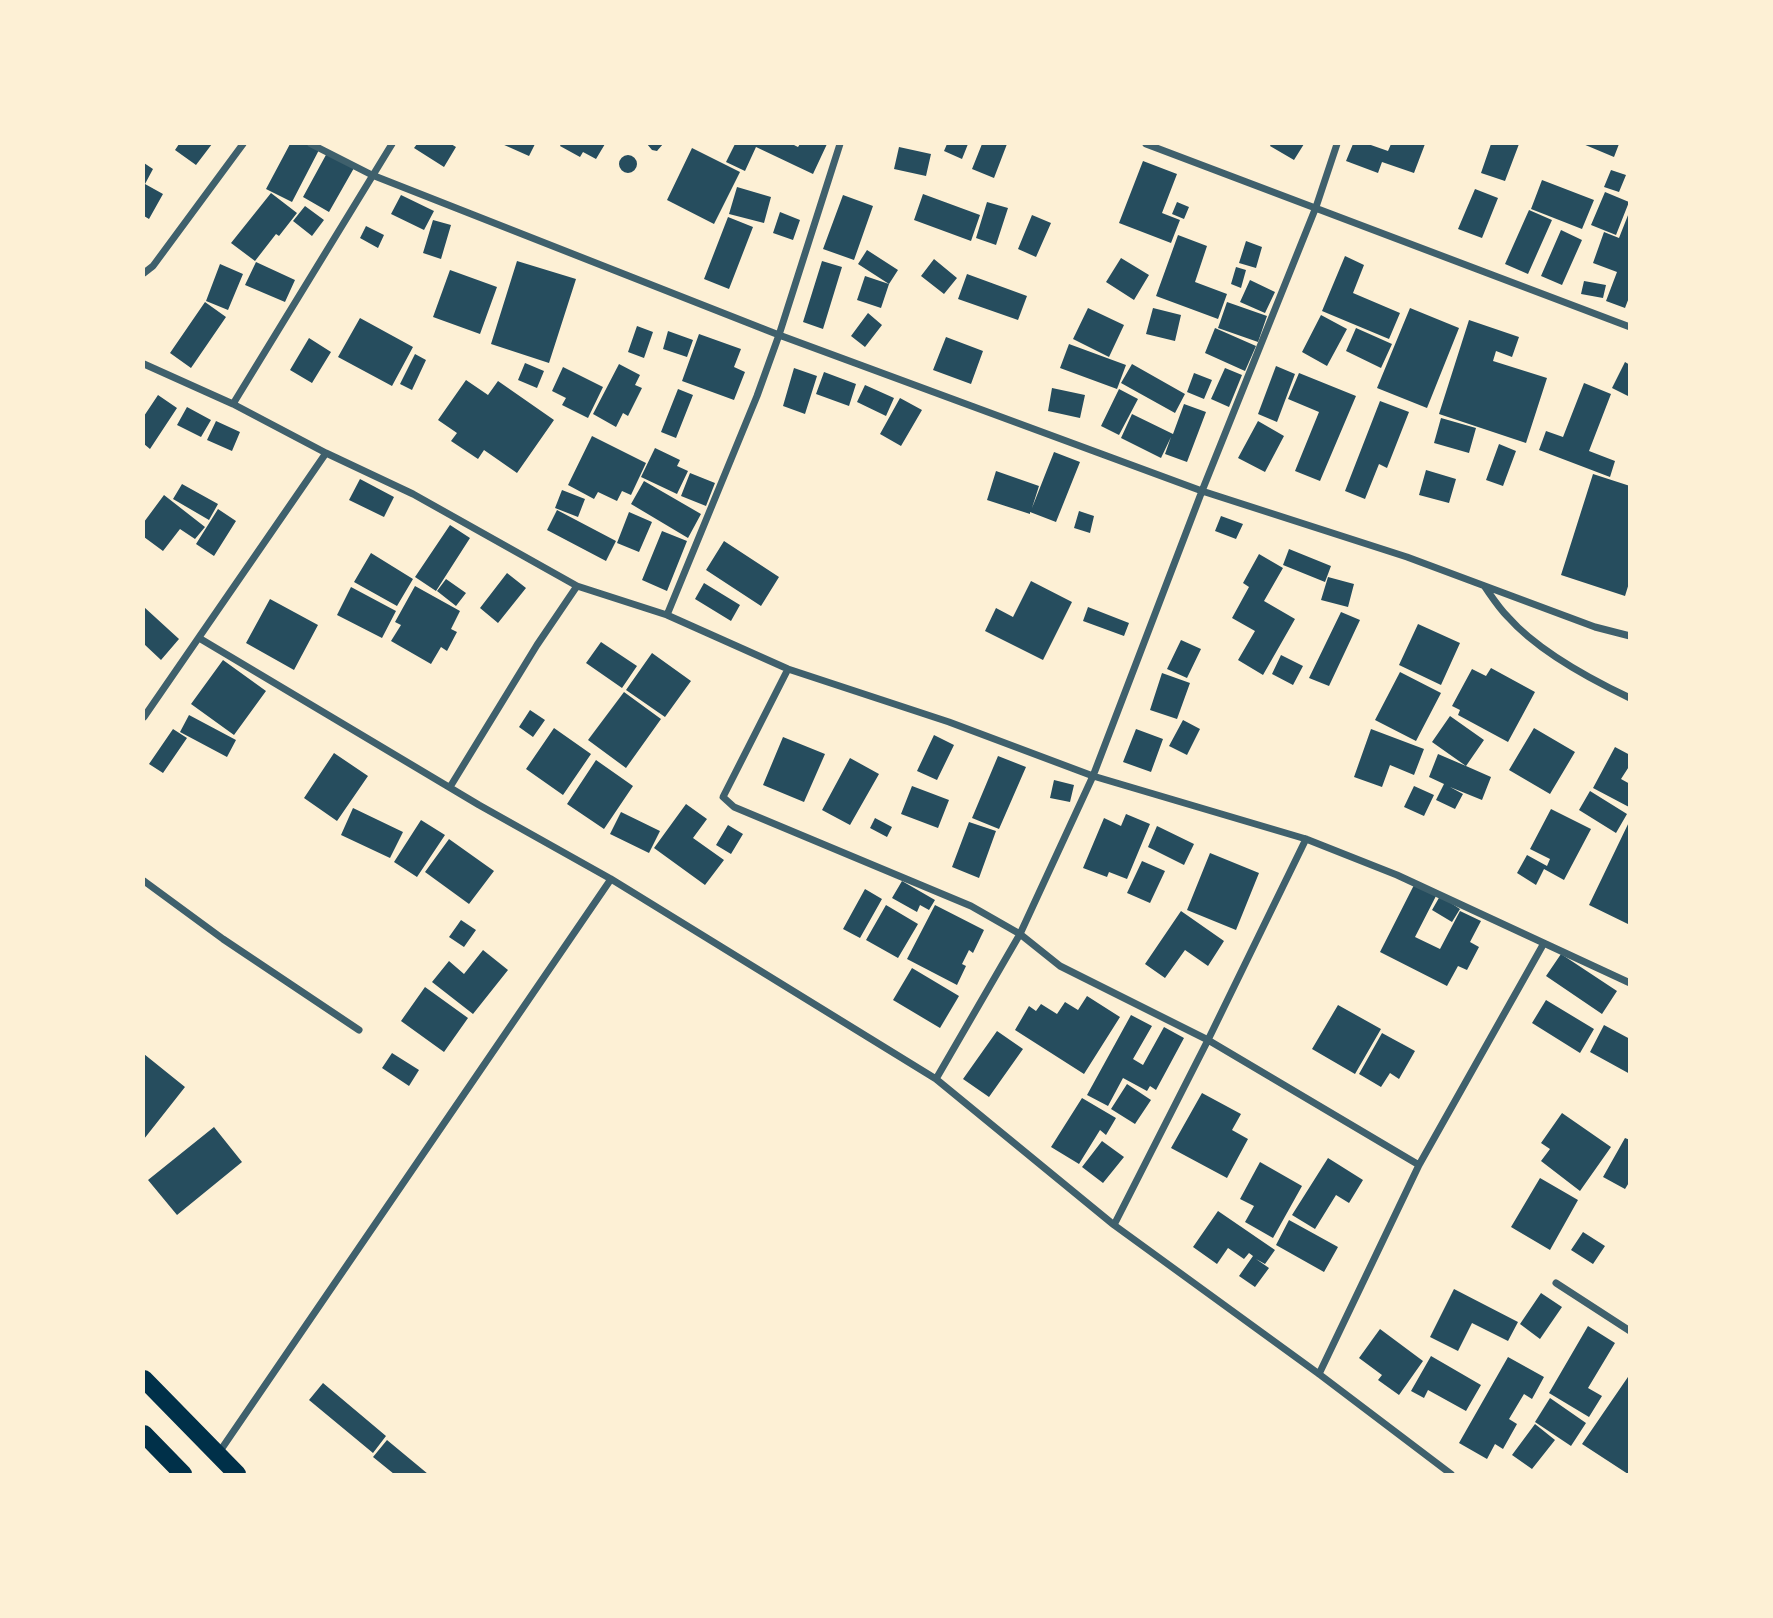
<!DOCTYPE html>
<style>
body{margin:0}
#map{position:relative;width:1773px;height:1618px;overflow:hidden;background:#fdf0d5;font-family:Manrope,sans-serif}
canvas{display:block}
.frame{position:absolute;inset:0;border:145px solid #fdf0d5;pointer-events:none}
</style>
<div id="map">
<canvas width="1773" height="1618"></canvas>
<div class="frame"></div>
</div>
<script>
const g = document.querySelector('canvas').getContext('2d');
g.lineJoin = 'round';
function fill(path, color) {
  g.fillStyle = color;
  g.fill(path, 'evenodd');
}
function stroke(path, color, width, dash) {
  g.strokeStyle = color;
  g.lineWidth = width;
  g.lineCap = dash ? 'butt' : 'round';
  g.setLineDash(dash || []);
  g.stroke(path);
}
const building = new Path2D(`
 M179,144H212L196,165L175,150Z
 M290,144H310L320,148L292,202L266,189Z
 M417,144H451L456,147L444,167L414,148Z
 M502,144H535L529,156Z
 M561,144H605L596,159L583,152L580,157L560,146Z
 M647,144H663L657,151L652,150Z
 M735,144H792L798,147L800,144H827L813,174L756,147L745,171L726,162Z
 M947,144H968L962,159L944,151Z
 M982,144H1007L994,178L972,169Z
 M1271,144H1304L1294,160L1270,146Z
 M1353,144H1368L1388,151L1391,144H1425L1414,173L1382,162L1378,173L1346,161Z
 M1491,144H1519L1505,181L1481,173Z
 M1583,144H1619L1614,157Z
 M899,147L931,154L926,176L894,169Z
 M692,148L740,172L714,224L667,200Z
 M327,153L354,168L329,212L303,197Z
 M619 164a9 9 0 1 1 18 0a9 9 0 1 1-18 0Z
 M1143,161L1177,174L1162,213L1180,220L1171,243L1119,223Z
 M144,163L153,169L145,184L163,194L149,219L144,216Z
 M1611,170L1626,175L1619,192L1604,187Z
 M1542,180L1594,200L1582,229L1531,209Z
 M737,187L771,197L764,223L729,214Z
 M1475,189L1498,198L1482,238L1458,229Z
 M1605,192L1629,202L1616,235L1591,225Z
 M271,193L297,213L279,236L276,234L255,261L231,243Z
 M923,194L980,215L971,241L914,220Z
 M401,195L434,211L424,230L391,214Z
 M843,195L873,206L854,260L823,249Z
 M987,202L1008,208L996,245L976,238Z
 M1177,202L1189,207L1184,219L1172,214Z
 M305,206L324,220L312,236L293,221Z
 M1529,210L1552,220L1528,274L1505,264Z
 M1630,210V295L1625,308L1606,301L1617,272L1593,263L1604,232L1619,238Z
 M780,212L800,220L793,240L773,233Z
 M1032,215L1051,223L1036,257L1018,249Z
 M728,217L753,227L729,289L704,279Z
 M433,220L451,225L441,259L423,253Z
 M366,226L384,235L378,248L360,238Z
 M1561,230L1582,240L1562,285L1541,276Z
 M1178,235L1207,246L1195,282L1227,294L1218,319L1156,296Z
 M1246,241L1262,247L1256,268L1239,263Z
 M867,250L898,270L889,284L858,264Z
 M1345,256L1364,265L1353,293L1400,313L1389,339L1322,311Z
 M1121,258L1149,275L1134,300L1106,282Z
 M934,259L957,278L944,294L921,276Z
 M517,261L576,279L549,363L491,344Z
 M822,261L842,267L823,329L803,322Z
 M256,262L295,280L285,302L245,285Z
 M220,264L243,274L228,310L206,301Z
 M1236,267L1246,270L1241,288L1231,284Z
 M450,270L497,287L480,334L433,317Z
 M967,274L1027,296L1018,320L958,299Z
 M865,276L889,284L881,308L857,300Z
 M1250,280L1275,292L1265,313L1240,302Z
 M1584,281L1606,285L1603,298L1581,294Z
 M205,302L226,317L191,368L170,353Z
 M1227,302L1267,316L1258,342L1218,328Z
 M1088,308L1124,325L1109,357L1073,339Z
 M1153,308L1181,315L1175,341L1146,334Z
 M1410,308L1459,328L1427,408L1377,388Z
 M868,313L882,325L865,347L851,336Z
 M1321,315L1347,329L1327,366L1302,352Z
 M360,318L413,347L392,386L338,357Z
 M1469,320L1519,337L1512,357L1496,351L1493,361L1547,378L1526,443L1439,414Z
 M637,326L653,332L644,358L628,352Z
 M1215,328L1256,346L1245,371L1205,353Z
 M1356,328L1392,344L1381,368L1346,351Z
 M668,331L693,340L687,357L663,349Z
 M699,334L741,349L734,367L745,372L734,400L682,381Z
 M946,337L983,351L971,384L933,370Z
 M309,338L331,352L312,383L290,370Z
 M1069,344L1126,365L1117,389L1060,368Z
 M415,354L426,360L412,390L400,384Z
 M1625,362L1630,365V397L1612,388Z
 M525,363L544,371L537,388L518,380Z
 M619,364L640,375L635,385L642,388L628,416L623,413L616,427L593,414Z
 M1132,364L1185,394L1175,413L1121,383Z
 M1276,366L1295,374L1277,422L1258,414Z
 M563,367L603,387L588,418L562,405L566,398L552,391Z
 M794,368L817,376L805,414L783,406Z
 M1225,368L1242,375L1229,407L1211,399Z
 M824,372L856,384L849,406L816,394Z
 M1194,373L1212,380L1204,399L1187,392Z
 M1299,373L1356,396L1320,481L1295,471L1319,412L1288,399Z
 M466,380L488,395L498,381L554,420L517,473L484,450L478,459L451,441L457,433L438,420Z
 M1584,383L1611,394L1589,451L1615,461L1610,477L1539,450L1546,431L1563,437Z
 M865,385L894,398L886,416L857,402Z
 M1052,388L1085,395L1080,418L1048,411Z
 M678,389L693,395L676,438L661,432Z
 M1119,389L1138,399L1119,435L1101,426Z
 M158,395L177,408L150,449L144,444V416Z
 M900,398L922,410L901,446L880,434Z
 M1380,401L1409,412L1387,468L1379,464L1365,499L1345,491Z
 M1184,404L1206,412L1187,462L1165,454L1171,437L1161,458L1121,438L1132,414L1173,434Z
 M187,407L211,420L201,437L177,425Z
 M1441,418L1476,428L1469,453L1434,443Z
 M216,421L240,432L232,451L207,440Z
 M1258,421L1284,436L1265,472L1238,458Z
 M592,436L646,463L631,495L622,491L617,501L598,492L594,499L568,485Z
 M1499,444L1516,451L1503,486L1486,480Z
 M655,448L680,460L677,466L688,471L677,494L641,477Z
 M1054,452L1080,462L1056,522L1030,512V514L987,500L996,471L1039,486L1032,508Z
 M1426,470L1456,479L1449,503L1419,495Z
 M690,473L715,483L706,506L681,496Z
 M1593,474L1630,486V580L1625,596L1561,575Z
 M360,479L394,497L384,517L349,500Z
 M644,481L701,514L688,538L631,504Z
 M182,484L218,504L209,520L173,499Z
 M562,490L585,499L578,517L555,508Z
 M164,495L205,527L195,539L180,529L163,551L144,537V522Z
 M218,509L236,521L214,556L196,544Z
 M557,510L616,541L606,561L547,530Z
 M1079,511L1094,516L1090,533L1074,528Z
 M629,512L652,522L639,552L617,543Z
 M1221,516L1243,524L1236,539L1215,531Z
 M450,525L470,538L436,591L415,577Z
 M662,531L687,541L667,591L642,580Z
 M724,541L779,577L761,606L706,570Z
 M1289,549L1331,566L1325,582L1283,565Z
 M371,553L413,579L397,606L354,582Z
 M1259,554L1283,568L1264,601L1295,619L1263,675L1238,660L1255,631L1232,618L1249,587L1243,583Z
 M507,573L526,588L498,623L480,608Z
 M1328,577L1354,584L1348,607L1321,600Z
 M446,579L466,593L456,606L437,591Z
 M1031,581L1072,602L1043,660L985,631L996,608L1013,617Z
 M704,583L740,605L731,621L695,599Z
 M415,586L460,611L451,629L457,632L447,651L441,647L431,664L391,641L401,625L395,622Z
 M351,587L396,611L382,638L337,615Z
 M270,599L318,625L294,670L246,643Z
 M144,607L179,639L161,660L144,644Z
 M1088,607L1129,623L1124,636L1083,621Z
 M1341,612L1360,620L1329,686L1309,678Z
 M1418,624L1460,643L1441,685L1399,665Z
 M1181,640L1201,649L1187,678L1167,669Z
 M601,642L637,666L622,688L586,663Z
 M652,653L691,681L665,717L626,690Z
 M1281,655L1303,666L1293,685L1272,674Z
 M223,660L266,691L234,735L191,704Z
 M1491,668L1535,692L1508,742L1458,715L1460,710L1452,706L1472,669L1486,676Z
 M1400,672L1441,693L1416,741L1375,720Z
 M1162,673L1190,683L1177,719L1150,710Z
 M624,692L661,719L626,768L588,740Z
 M530,710L545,720L533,737L519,727Z
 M189,715L236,740L227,757L180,732Z
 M1450,716L1484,740L1466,766L1491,777L1482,800L1450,787L1463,794L1455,809L1436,800L1444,784L1429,777L1438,754L1466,766L1432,742Z
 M1183,720L1200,729L1187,755L1169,746Z
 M554,728L591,754L563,795L526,769Z
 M1534,728L1575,752L1550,794L1509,770Z
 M173,729L187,738L163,773L149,764Z
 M1136,729L1163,739L1151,772L1123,762Z
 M1371,729L1424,749L1414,775L1390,765L1382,787L1354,777Z
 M934,735L954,745L937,780L917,771Z
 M783,737L825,754L804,802L763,785Z
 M1615,747L1630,755V765L1621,779L1630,784L1629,807L1593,788Z
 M334,753L368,776L337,821L304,798Z
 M998,756L1026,767L999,829L972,818Z
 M850,758L879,774L850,825L822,810Z
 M596,760L633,786L604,829L567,804Z
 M1054,780L1074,785L1070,802L1050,798Z
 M912,786L949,800L938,828L901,814Z
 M1414,786L1434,795L1424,816L1404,807Z
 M1590,791L1627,814L1616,833L1579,810Z
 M686,804L707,819L693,838L724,860L705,885L654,848Z
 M353,808L403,832L390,858L341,835Z
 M1551,809L1591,829L1564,880L1544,869L1536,885L1517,873L1527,855L1547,866L1550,859L1530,849Z
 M621,812L660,831L649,853L610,834Z
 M1126,814L1150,824L1127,879L1109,872L1107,877L1083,868L1104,818L1121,826Z
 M875,818L892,827L887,837L870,828Z
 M421,820L445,835L417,877L394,862Z
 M1630,820V925L1589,905Z
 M969,822L996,831L979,878L952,867Z
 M728,825L743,834L731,854L716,845Z
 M1157,826L1194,844L1184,865L1148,847Z
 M449,839L494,871L469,904L425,872Z
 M1210,853L1259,873L1236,930L1187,910Z
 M1142,861L1165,871L1150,903L1127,893Z
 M902,881L935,900L929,910L920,905L917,912L892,898Z
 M1414,885L1436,896L1415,937L1440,949L1460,911L1481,921L1470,942L1479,947L1467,970L1458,966L1447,986L1380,952Z
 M865,889L882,899L860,938L843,929Z
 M1440,896L1460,909L1452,922L1432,910Z
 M886,905L918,924L898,958L866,940Z
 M935,905L984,930L973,953L969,950L962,964L966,966L957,985L907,959Z
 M1181,911L1224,941L1208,966L1185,950L1165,978L1145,964Z
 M461,920L476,930L464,947L449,937Z
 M483,950L508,970L473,1014L432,982L449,961L464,974Z
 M1561,954L1617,991L1602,1014L1546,976Z
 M912,968L959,996L940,1028L893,1000Z
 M425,987L468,1018L444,1052L401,1021Z
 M1087,996L1120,1017L1084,1074L1015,1030L1029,1006L1036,1011L1041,1004L1057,1014L1065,1002L1078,1010Z
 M1546,1000L1594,1029L1580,1053L1532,1023Z
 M1338,1005L1381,1029L1355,1074L1312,1049Z
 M1131,1015L1152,1026L1133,1059L1143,1065L1164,1027L1184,1038L1156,1090L1150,1086L1147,1091L1123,1078L1108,1106L1087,1095Z
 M1604,1025L1630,1039V1074L1590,1052Z
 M997,1031L1023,1049L989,1097L963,1079Z
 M1382,1033L1415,1051L1399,1079L1390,1073L1381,1087L1359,1074Z
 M392,1053L419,1070L409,1086L382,1068Z
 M144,1054L185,1087L144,1139Z
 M1127,1084L1151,1100L1135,1124L1111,1109Z
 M1202,1093L1241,1114L1232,1130L1248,1139L1227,1178L1171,1148Z
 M1082,1098L1116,1118L1106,1135L1100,1130L1079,1164L1051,1147Z
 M1562,1113L1611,1147L1580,1191L1541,1161L1550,1149L1541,1143Z
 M214,1127L242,1162L177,1215L148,1180Z
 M1625,1138L1630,1140V1181L1625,1189L1603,1177Z
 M1102,1141L1124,1157L1103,1183L1082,1167Z
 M1328,1158L1363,1180L1349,1203L1336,1195L1315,1229L1292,1215Z
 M1260,1162L1302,1186L1273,1238L1245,1222L1254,1206L1240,1199Z
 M1540,1178L1578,1200L1550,1250L1511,1227Z
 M1218,1211L1275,1250L1265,1264L1256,1259L1269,1268L1255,1287L1239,1276L1253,1256L1249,1253L1244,1259L1228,1248L1217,1264L1193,1247Z
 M1289,1220L1338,1247L1324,1272L1276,1245Z
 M1583,1232L1605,1246L1593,1264L1571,1250Z
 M1454,1289L1518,1322L1508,1341L1472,1323L1458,1351L1430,1337Z
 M1541,1293L1562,1307L1540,1339L1520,1324Z
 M1588,1326L1615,1343L1588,1388L1602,1396L1589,1417L1549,1393Z
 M1380,1329L1423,1361L1399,1395L1378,1380L1382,1375L1359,1358Z
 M1431,1356L1481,1385L1466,1411L1428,1390L1424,1398L1411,1391Z
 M1508,1357L1544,1377L1532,1399L1524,1394L1509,1419L1517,1424L1503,1449L1495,1444L1487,1459L1459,1443Z
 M1630,1374V1474H1628L1582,1444Z
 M323,1383L386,1436L373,1453L309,1400Z
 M1550,1398L1586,1423L1571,1446L1535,1422Z
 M1535,1424L1555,1440L1532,1469L1512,1455Z
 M387,1440L428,1474H394L373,1457Z`);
const minor = new Path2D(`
 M311,144L372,175L779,335L985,411L1202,491L1407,557L1595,627L1630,636
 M1146,144L1630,327
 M144,273L153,266L243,144
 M144,364L233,404L326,453L144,717
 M233,404L392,144
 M326,453L413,494L577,586
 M1485,587C1492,597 1499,608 1508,617C1537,650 1590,679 1630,698
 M667,615L788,669L949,722L1093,776L1306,839L1397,875L1630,983
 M199,638L479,805L611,879L936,1079L1114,1225L1319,1374L1451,1474
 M788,669L723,797L734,807L971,906L1020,934L1060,966L1208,1040L1419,1165
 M450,787L537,645L577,586L667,615L757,396L779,335L840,144
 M144,881L223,939L359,1030
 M936,1079L1020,934L1093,776L1202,491L1316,207L1337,144
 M1114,1225L1208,1040L1306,839
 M1556,1283L1630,1331
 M1319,1374L1419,1165L1544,943
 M218,1454L611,879`);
const primary = new Path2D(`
 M144,1379L237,1474
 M144,1434L183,1474`);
fill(building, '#264d5e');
stroke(minor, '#3f606c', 7);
stroke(primary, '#003049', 18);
</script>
